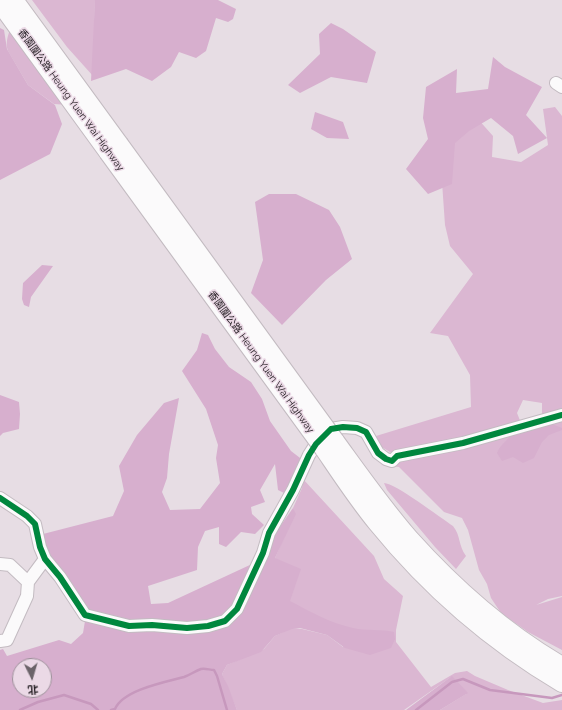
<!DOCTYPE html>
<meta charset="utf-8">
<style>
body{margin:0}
#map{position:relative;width:562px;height:710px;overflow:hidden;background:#e7dde4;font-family:Raleway,"Noto Sans SC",sans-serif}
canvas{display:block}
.north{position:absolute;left:12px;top:658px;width:40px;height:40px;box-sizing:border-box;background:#ebd9e6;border:1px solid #9d909a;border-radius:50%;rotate:175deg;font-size:11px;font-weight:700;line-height:16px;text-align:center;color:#282227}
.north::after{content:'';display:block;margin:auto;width:14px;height:18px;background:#6b6369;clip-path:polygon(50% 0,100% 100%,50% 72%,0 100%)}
</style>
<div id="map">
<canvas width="562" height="710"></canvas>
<div class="north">北</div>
</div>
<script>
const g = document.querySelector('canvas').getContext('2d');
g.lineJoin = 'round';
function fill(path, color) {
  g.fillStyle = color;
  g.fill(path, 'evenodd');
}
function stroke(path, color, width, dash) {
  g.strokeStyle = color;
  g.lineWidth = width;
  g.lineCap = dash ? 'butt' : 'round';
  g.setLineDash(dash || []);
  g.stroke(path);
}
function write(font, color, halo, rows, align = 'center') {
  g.font = font + ' Raleway,"Noto Sans SC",sans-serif';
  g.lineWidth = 3;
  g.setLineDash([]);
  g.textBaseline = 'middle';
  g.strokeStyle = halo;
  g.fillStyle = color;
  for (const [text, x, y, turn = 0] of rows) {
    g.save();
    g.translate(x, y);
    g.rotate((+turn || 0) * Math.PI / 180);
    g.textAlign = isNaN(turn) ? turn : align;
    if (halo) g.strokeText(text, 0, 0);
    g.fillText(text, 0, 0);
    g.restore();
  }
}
const green = new Path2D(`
 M32,0H95L93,76L67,47Z
 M11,27L69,105L54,104L28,85L8,51C5,43 8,35 11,27Z
 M555,107L562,116V416L542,421V403L523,400L517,413L523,428L397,456L378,445L376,436L471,407L470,375L448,336L430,333L473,274L450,246L445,225L442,182L438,157L477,118L493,136L492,157L521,162L548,145L543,109Z
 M562,417V596L548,599L536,605L562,597V650L528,632L501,613L491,598L487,584L479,570L468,530L462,518L444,512L399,467L381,465L396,459Z
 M303,479L374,556L384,579L403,596L396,630V642L431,687L455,673L467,671L475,676L508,690L543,703L562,700V710H440L466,694L451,677L404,710H237L222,674L227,665L264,649L275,636L292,628L302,629L327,635L343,647L345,628L319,618L289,602L275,558L294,514L293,508L302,488Z
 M384,483C395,483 441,518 453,526C461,536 458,545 466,556L456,569L435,547L387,490Z`);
const forest = new Path2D(`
 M95,0H218L236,9L233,19L228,22L216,18L206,51L196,58L179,52L171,67L152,81L126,69L91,81Z
 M331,23L343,29L376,52L367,83L331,77L300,93L288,85L320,54L319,34Z
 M0,28L4,30L7,49L28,85L55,105L62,124L50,154L0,180Z
 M493,57L505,67L542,87L526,115L547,138L518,154L513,136L491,118L469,131L455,143L452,184L428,194L406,169L428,139L423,118L426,87L457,69L456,93L488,89Z
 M315,112L343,122L349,139L327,138L311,129Z
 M269,194H296L329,210L340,227L352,259L326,280L282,325L251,293L263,260L255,202Z
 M42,265L53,266L31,297L29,307L24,305L22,299L23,283Z
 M202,333L208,335L215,349L229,367L251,382L262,399L270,421L291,451L304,461L286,494L278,490L275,464L260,490L265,502L251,507L252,514L264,525L255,534L241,532L226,547L219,544V527L205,531L198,547L197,570L148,586L151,604L168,603L252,564L274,535L293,508L296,514L275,558L301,569L290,601C311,612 330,623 353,628C366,631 381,629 394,632L395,639L391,648L370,655L345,648L327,635L300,628L292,629L275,636L261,652L227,665L222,674L228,686L237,710H0V650L3,649L7,656L59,640L71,644L83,633L87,609L44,549L43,534L113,516L124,491L119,466L137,435L164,403L179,398L169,454L167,478L162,492L170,510L200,509L220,483L216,458L218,445L206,409L182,371L197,350ZM20,666H44V690H20Z
 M0,395L19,402L20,414L19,429L3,433L0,436Z
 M547,422L562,428V430L549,435L542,442L534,458L523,463L513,457L502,461L497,453C501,443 508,441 512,433Z
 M452,676L468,693L440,710H406Z`);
const stream = new Path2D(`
 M20,710L38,702L64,695L91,704L98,710
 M111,710L115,709C123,690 165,682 184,677C190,675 195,671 201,669C205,668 210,670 214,670L217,676L227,710
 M416,710L452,682L463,679L490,690L552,698L562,695`);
const minor = new Path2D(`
 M556,83L562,87
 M0,498L27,516L35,524L40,547L45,559L60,577L85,615L129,626L152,625L187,628L208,626L225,621L237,609L263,553L269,533L293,490L309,455L316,444L331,429L343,427L357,428L366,432L378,453L386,459L392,461L397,456L463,443L562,415
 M0,564L10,565L28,582
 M0,641L7,640L27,596L28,582L45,559`);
const highway = new Path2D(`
 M14,0L119,144
 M0,3L108,152
 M335,441C359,474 382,507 409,538C453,587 505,633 562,666
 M324,449C341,474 358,500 377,523C429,587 491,641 562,683`);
const highwayBridge = new Path2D(`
 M119,144L335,441
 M108,152L324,449`);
const cycleway = new Path2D(`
 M0,498L27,516L35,524L40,547L45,559L60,577L85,615L129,626L152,625L187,628L208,626L225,621L237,609L263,553L269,533L293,490L309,455L316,444L331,429L343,427L357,428L366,432L378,453L386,459L392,461L397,456L463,443L562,415`);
const streetNames = [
 ["香園圍公路 Heung Yuen Wai Highway",71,100,54],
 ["香園圍公路 Heung Yuen Wai Highway",261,362,54]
];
fill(green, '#dbb7d2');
fill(forest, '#d7afce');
stroke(stream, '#c798bd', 2.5);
stroke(minor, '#c3bbc1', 14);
stroke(highway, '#c3bbc1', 20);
stroke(minor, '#fbfafb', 12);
stroke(highway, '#fbfafb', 18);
stroke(highwayBridge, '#c3bbc1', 20, []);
stroke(highwayBridge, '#fbfafb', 18);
stroke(cycleway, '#00873e', 6);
write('10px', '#282227', '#ebd9e6', streetNames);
</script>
